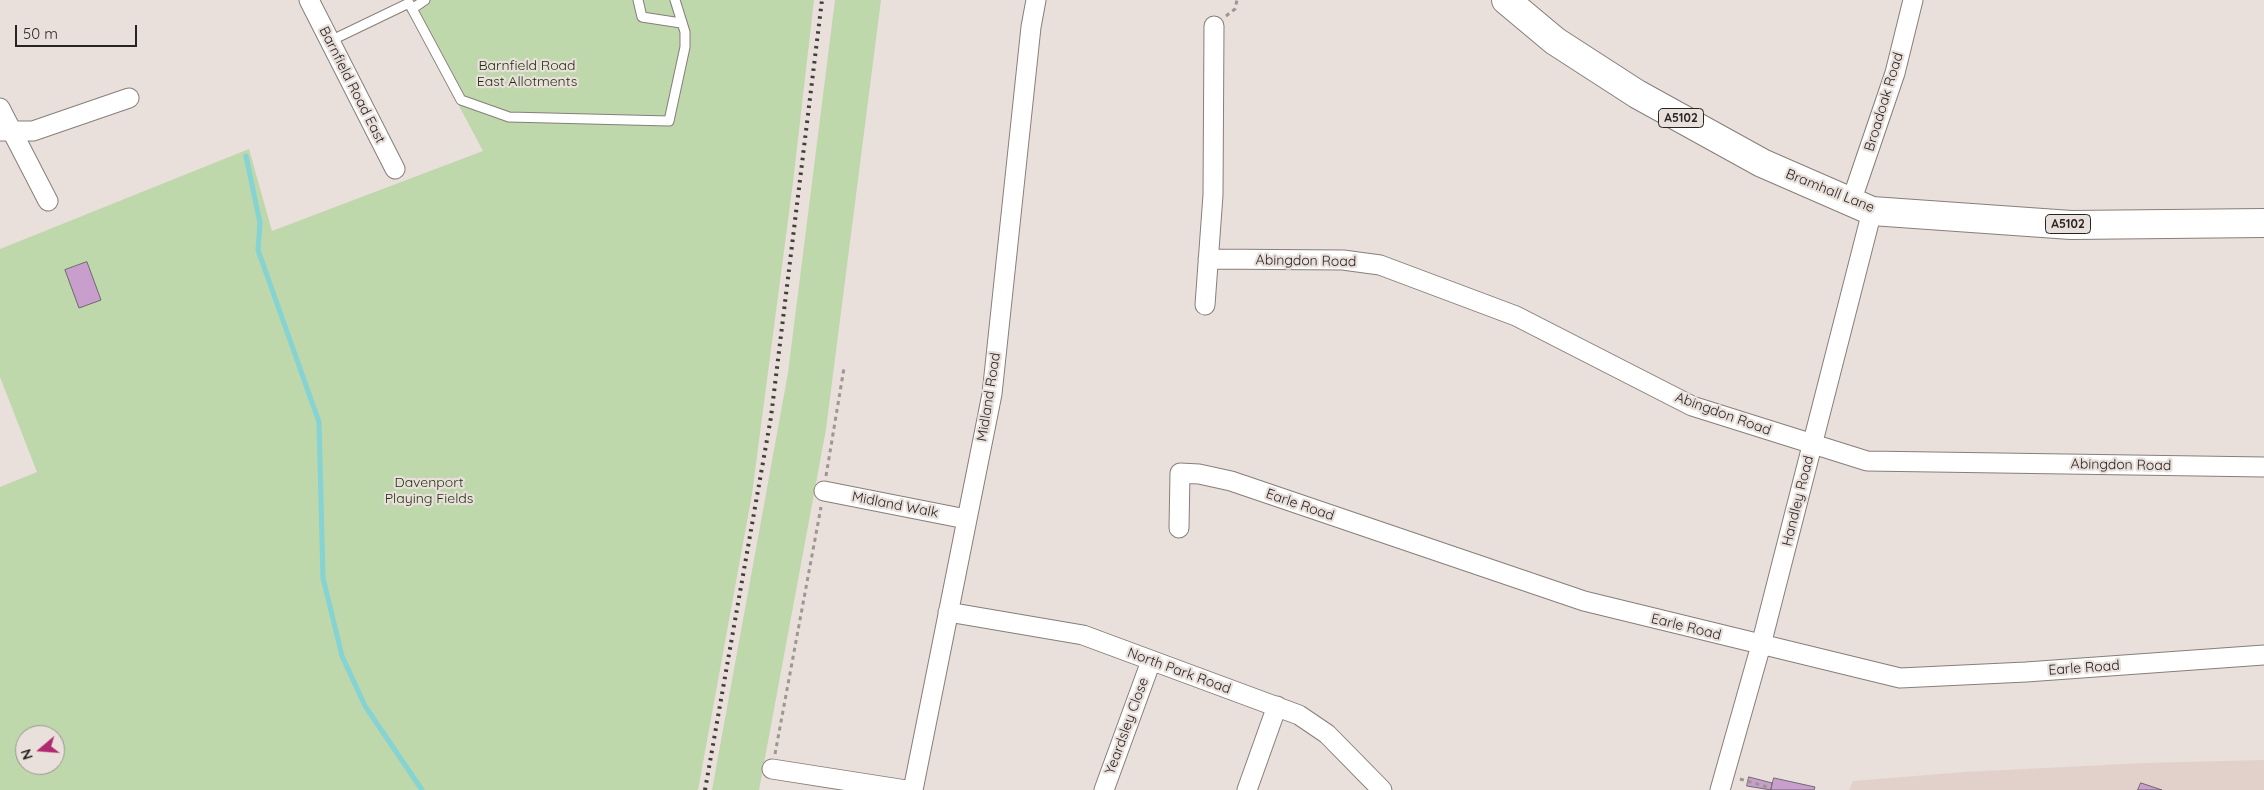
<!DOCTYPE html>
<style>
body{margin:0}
#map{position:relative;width:2264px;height:790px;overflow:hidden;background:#e9dfdb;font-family:Quicksand,sans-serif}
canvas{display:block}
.north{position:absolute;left:15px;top:725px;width:50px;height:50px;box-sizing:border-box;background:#e9dfdb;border:1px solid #9c9491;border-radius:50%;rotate:252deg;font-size:14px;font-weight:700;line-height:20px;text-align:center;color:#282422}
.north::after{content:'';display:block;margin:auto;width:18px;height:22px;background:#b02a6f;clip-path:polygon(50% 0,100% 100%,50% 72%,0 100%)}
.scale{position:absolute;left:15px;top:25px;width:122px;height:22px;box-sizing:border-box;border:2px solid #282422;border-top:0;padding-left:6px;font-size:15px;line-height:18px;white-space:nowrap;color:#282422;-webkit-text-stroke:4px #e9dfdb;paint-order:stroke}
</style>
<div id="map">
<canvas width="2264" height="790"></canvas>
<div class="north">N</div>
<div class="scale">50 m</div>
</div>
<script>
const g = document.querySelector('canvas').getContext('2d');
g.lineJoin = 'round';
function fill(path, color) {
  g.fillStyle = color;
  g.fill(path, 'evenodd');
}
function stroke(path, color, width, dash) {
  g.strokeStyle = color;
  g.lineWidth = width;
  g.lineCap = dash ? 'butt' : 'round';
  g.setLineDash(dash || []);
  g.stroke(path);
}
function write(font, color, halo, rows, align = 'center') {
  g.font = font + ' Quicksand,sans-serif';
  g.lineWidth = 4.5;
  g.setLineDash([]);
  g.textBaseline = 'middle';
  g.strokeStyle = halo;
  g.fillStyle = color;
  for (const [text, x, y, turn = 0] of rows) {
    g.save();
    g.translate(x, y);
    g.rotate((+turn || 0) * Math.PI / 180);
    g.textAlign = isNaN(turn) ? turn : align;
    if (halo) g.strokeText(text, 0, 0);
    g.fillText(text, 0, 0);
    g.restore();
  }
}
const built = new Path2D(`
 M2264,760V790H1849L1853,781L1965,772L2144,763Z`);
const green = new Path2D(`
 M403,0H814L793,182L752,494L698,790H0V487L37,472L0,377V249L249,149L272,231L483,151ZM25,735H55V765H25Z
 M835,0H881L826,429L759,790H712L788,373Z`);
const stream = new Path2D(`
 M246,156L260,223L258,250L319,422L323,578L342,656L365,706L422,790`);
const building = new Path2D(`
 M87,262L101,300L79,308L65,270Z
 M1749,777L1772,783L1771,790L1747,786Z
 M1774,778L1815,787L1814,790H1771Z
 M2141,783L2162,790H2138Z`);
const path = new Path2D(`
 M1226,16L1235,9L1237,0
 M826,476L844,368
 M775,754L821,507
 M1740,779L1771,788`);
const service = new Path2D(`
 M638,0L642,17L681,23
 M412,9L425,0
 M330,41L409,3L461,100L509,117L669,121L685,47V32L675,0`);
const minor = new Path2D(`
 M309,0L395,169
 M0,108L48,201
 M0,131H33L129,98
 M1851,202L1895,73L1913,0
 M1208,259L1343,260L1380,265L1516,316L1692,406L1867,461L2264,467
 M1205,305L1213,195L1214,26
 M824,491L966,519
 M1179,528L1180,473L1199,474L1231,481L1584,601L1900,678L2026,672L2264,655
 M948,612L1083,635L1299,715L1327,734L1382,790
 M772,769L906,790
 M913,790L992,394L1031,27L1036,0
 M1104,790L1151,661
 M1247,790L1277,706
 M1720,790L1761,645L1872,211`);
const primary = new Path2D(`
 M1506,0L1555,41L1637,94L1762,163L1872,211L2071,225L2264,223`);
const rail = new Path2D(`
 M705,790L771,417L822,0`);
const shields = [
 [1681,118,45],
 [2068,224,45]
];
const shieldNames = [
 ["A5102",1681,118],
 ["A5102",2068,224]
];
const parkNames = [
 ["Barnfield Road",527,66],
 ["East Allotments",527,82],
 ["Davenport",429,483],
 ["Playing Fields",429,499]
];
const streetNames = [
 ["Barnfield Road East",352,85,63],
 ["Broadoak Road",1884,102,-73],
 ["Bramhall Lane",1830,191,22],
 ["Abingdon Road",1306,261,1],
 ["Midland Road",989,397,-81],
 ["Abingdon Road",1723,414,20],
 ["Abingdon Road",2121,465,1],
 ["Handley Road",1798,501,-76],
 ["Midland Walk",895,505,11],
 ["Earle Road",1300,505,19],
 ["Earle Road",1686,627,14],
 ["Earle Road",2084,668,-4],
 ["North Park Road",1179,671,20],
 ["Yeardsley Close",1127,726,-70]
];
fill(built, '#e2d1ca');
fill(green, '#bed7ab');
stroke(stream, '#85d3d2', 5);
fill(building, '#c89fcc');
stroke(building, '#6f686f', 1);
stroke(service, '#877e7a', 11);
stroke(minor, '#877e7a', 21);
stroke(primary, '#877e7a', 30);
stroke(path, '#9d9692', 3, [4, 4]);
stroke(service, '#fff', 9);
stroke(minor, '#fff', 19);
stroke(primary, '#fff', 28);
stroke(rail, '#423e3b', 4, [2.5, 5]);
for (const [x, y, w] of shields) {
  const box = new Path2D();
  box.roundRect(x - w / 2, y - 9.5, w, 19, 4);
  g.fillStyle = '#e9dfdb';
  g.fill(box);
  stroke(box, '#282422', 1);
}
write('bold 12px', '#282422', null, shieldNames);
write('14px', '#1c2f0a', '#e9dfdb', parkNames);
write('14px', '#282422', '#e9dfdb', streetNames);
</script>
